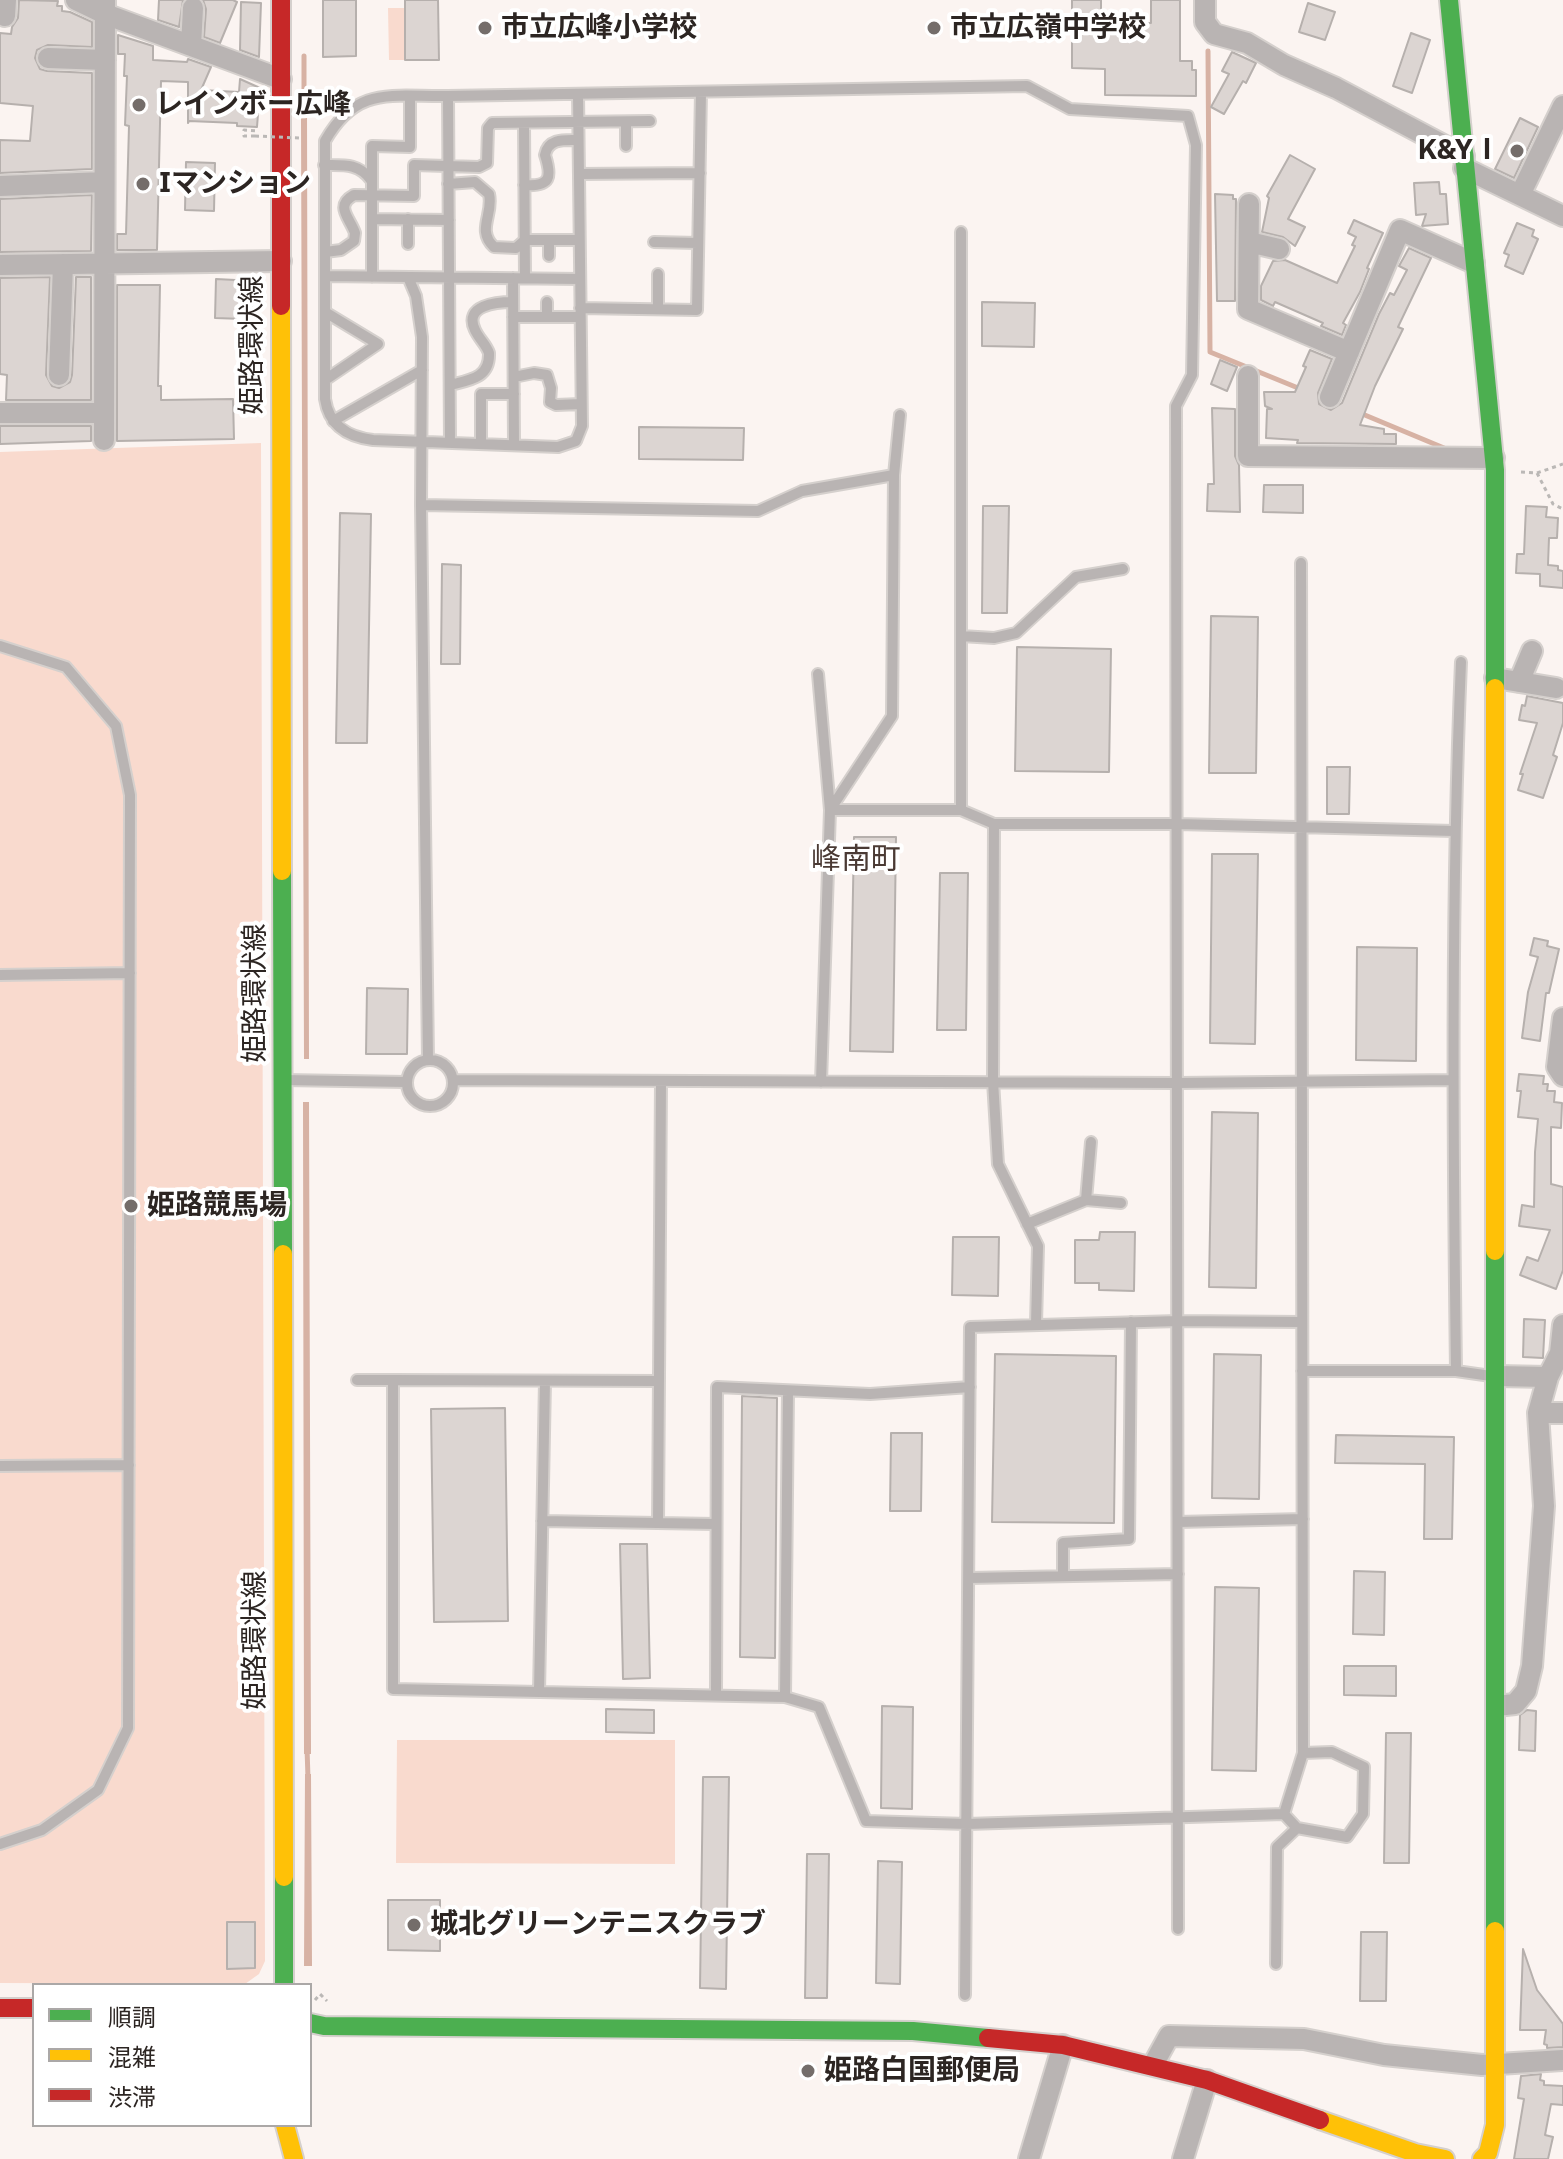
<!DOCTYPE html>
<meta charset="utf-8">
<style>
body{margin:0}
#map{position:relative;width:1563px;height:2159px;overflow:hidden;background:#fbf4f1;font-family:"IBM Plex Sans","Noto Sans JP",sans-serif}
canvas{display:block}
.legend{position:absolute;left:32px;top:1983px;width:280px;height:144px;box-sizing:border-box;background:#fff;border:2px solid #aba8a7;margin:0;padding:10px 14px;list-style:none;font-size:24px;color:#2c2522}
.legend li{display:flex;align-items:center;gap:16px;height:40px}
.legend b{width:40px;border:2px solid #aba8a7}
</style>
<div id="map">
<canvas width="1563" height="2159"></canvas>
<ul class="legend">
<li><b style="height:10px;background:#4caf50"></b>順調</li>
<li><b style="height:10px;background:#ffc107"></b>混雑</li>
<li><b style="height:10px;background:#c62828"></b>渋滞</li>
</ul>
</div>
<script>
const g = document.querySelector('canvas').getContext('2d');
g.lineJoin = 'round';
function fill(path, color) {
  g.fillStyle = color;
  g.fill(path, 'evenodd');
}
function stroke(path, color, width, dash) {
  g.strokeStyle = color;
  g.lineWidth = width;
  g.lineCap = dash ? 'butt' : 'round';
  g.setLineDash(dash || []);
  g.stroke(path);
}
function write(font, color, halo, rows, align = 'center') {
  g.font = font + ' "IBM Plex Sans","Noto Sans JP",sans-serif';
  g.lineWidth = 8;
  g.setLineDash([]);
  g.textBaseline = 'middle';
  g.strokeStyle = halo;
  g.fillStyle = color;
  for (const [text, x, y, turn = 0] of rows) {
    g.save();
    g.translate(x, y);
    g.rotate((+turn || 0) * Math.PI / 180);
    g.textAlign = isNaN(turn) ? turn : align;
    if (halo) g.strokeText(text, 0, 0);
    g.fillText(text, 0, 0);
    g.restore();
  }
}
const green = new Path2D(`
 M388,8H405V60H389Z
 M261,443L265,1961L259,1974L245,1984L0,1983V452Z
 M397,1740H675V1864L396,1863Z`);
const water = new Path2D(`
 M304,111H307L309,1059H304L301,119Z
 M303,1102H309L311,1754H304Z
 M305,1774H311L312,1966H304Z`);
const stream = new Path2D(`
 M1208,51L1210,352L1303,390
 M304,118V56
 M1360,413L1444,448
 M307,1748L308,1778`);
const building = new Path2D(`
 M19,0L58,1L57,6H62V11L70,12L92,22V47L48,45L37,50L35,58L40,69L47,71L92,73V169L0,173V140L30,141L33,106L0,103V33L11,34L12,27L18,18Z
 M159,0H183L179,27L158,20Z
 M203,0H233L237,2L220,43L204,37L206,9Z
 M323,0H356V56L323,57Z
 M405,0H438L439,60H405Z
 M1072,0H1101V23H1151V0H1180V61H1192V70H1196V96L1105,95V69L1072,68Z
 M241,2L261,3L259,57L240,50Z
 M1308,3L1335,12L1325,40L1299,32Z
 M1411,33L1430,40L1412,93L1393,86Z
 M118,35L153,46V60L187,62L188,59L211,67L201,90L239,92L240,79L260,88L257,127L237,126V123L189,121L188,123V82L161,81L157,250H117V234H126L129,126L125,125L127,76H124L125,54H118Z
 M1232,52L1256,63L1246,83L1243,81L1224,114L1211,107L1229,74L1222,71Z
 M1520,118L1538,127L1514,178L1495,169Z
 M1290,155L1315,169L1288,219L1305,227L1295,246L1283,237L1262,232L1269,198L1267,196Z
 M186,162L215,163L214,211L185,210Z
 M1439,182L1440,194H1446L1448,224L1422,226L1426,214L1416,215L1414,183Z
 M1215,194L1233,195V199H1236L1235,301H1217Z
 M92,195L91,251L0,252V199Z
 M1354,220L1383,233L1367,268L1369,269L1360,292L1343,323L1346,325L1342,335L1321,326L1323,323L1275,302L1273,306L1261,300V286L1273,261L1285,260L1337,283L1355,246L1352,245L1356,237L1348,233Z
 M1517,223L1534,230L1532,236L1538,239L1523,274L1505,266L1509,255L1504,253Z
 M1409,248L1431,258L1398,327L1403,329L1375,386L1360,425L1384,429V434H1396V444L1297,443L1298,440L1266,438L1267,409H1272L1265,406L1264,392H1295L1306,367L1303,366L1310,350L1332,359L1318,393L1319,404L1331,410L1342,403L1379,314L1390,293L1394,295L1407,270L1399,266Z
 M50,277L46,375L52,386L59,388L70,382L72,375L76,277H91V400H6L7,375L0,374V278Z
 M216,279L255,281L253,312H244V319L215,318Z
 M117,285H160L158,386H161V400L233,399L234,439L117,441Z
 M982,302L1035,303L1034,347L982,346Z
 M1220,360L1237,367L1227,391L1211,384Z
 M1212,408L1235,409V456L1239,465L1240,512L1207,511L1208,484H1214Z
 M0,426H91V441L0,444Z
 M639,427L744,428L743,460L639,459Z
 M1264,485H1303V513L1263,512Z
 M983,506H1009L1007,613H982Z
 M1526,506L1547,507L1546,517L1558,518L1557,538H1549L1548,565L1558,566V570L1563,571V588L1540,586V574L1516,573L1517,554H1524Z
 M340,513L371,514L367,743H336Z
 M442,564L461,565L460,664H441Z
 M1211,616L1258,617L1256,773H1209Z
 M1017,647L1111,649L1109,772L1015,771Z
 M1527,696L1563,703V723L1553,755L1557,757L1543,798L1518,790L1523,774H1520L1537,723L1519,720L1522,705L1525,706Z
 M1327,767H1350L1349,814H1327Z
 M854,837H896L893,1052L850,1051Z
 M1212,854H1258L1255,1044L1210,1043Z
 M940,873H968L966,1030H937Z
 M1534,938L1548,941L1547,946L1559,949L1549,993H1546L1540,1041L1522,1038L1528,992L1538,957L1530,955Z
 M1357,947L1417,948L1416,1061L1356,1060Z
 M367,988L408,989L407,1054H366Z
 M1519,1074L1544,1076L1543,1084H1548L1547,1091H1555L1554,1102L1562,1103L1561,1128L1551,1127V1184L1563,1187V1270L1556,1289L1520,1275L1527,1257L1538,1261L1550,1230L1519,1226L1522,1205L1534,1207L1535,1152L1538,1119L1518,1117L1521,1091H1517Z
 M1212,1112L1258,1113L1256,1288L1209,1287Z
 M1100,1232H1135L1134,1291L1099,1290V1283H1075V1240H1099Z
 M953,1237H999L998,1296L952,1295Z
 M1524,1319L1545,1320L1543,1358L1523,1357Z
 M995,1354L1116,1356L1114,1523L992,1522Z
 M1214,1354L1261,1355L1259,1499L1212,1498Z
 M742,1396L777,1398L775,1658L740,1657Z
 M505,1408L508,1621L434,1622L431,1409Z
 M891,1433H922L921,1511H890Z
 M1336,1435L1454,1437L1452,1539H1424L1425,1464L1335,1463Z
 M620,1544H647L650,1678L623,1679Z
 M1354,1571L1385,1572L1384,1635L1353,1634Z
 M1215,1587L1259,1588L1256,1771L1212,1770Z
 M1344,1666H1396V1696L1344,1695Z
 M882,1706L913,1707L912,1809L881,1808Z
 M606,1709L654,1710V1733L606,1732Z
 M1527,1710L1536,1711L1535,1751L1519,1750L1520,1715Z
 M1386,1733H1411L1409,1863H1384Z
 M703,1777H729L726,1989L700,1988Z
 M807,1854H829L827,1998H805Z
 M878,1861L902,1862L900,1984L876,1983Z
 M388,1900H440V1951L388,1950Z
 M227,1922H255V1968L227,1969Z
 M1361,1932H1387L1386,2001H1360Z
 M1523,1949L1537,1990L1563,2024V2047L1547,2048V2045L1544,2044L1546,2030H1520Z
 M1541,2074L1540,2080L1544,2081V2085L1563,2086V2105L1551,2104L1545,2135L1553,2137L1548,2159H1514L1524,2099L1518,2098L1521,2076Z`);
const path = new Path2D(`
 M255,136H244V130L259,131
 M1521,472L1537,473L1563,464
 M1537,473L1553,504L1563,509
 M315,2000L320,1994L327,2001`);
const lane = new Path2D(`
 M578,94L582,426L576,441L558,447L373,440C348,437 329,426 325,399V141C357,85 391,97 448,96L1027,86L1070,109L1188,116L1196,145L1192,375L1176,406L1178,1929
 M448,96L450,443
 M626,122V146
 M524,123L525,278
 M324,165C343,165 359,163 371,180
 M579,174L700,173
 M448,184L475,182L489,194C494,214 476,230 494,247L516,248L525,240H579
 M524,185C551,187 552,177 545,155C548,138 565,140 578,140
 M372,219L449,220
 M408,219V244
 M961,232V810L994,824L993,1081L998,1164L1038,1246L1036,1324
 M549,240V256
 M654,242L698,243
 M325,252L341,250L354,241L355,233C350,218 334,206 354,195L414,196V165L479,167L487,163L488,128L492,123L650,121
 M325,276L580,279
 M372,277V146L410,147V97
 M408,277L416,296L422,337L421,505L428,1060
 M513,278L514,445
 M547,302V317
 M580,308L697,310L701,92
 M658,309V274
 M325,312L378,344L325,380
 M513,317H580
 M514,377L534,373L547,375L551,388L550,402L556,405L581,404
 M450,385C470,380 490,378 489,353C486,344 479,339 475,330C463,305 497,302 513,302
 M333,421L422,370
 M481,444V394H514
 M421,505L758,511L802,491L894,475
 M1301,563L1303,1753L1284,1814L1297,1828L1347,1837L1363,1814L1364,1767L1332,1752L1303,1753
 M961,636L994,638L1016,633L1076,577L1123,569
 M0,646L66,667L116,726L130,795L128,1728L98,1790L42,1830L0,1844
 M818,674L830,810H961
 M994,824H1178L1454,831
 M0,975L130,973
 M407 1083a23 23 0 1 1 46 0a23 23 0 1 1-46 0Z
 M284,1080L406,1082
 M453,1080L1178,1083L1453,1080
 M821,1082L830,810L892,716L894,475L900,415
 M1091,1142L1086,1200L1121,1203
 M1027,1224L1086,1200
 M1302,1371H1456L1491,1376
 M1456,1371C1453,1135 1451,898 1461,662
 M357,1380H393V1689L785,1697L819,1707L866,1821L967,1824L1284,1814
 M393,1380L659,1381
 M0,1466L129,1465
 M542,1521L715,1524
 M1178,1522L1303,1519
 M658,1523L661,1082
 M1063,1576V1543L1129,1539L1131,1322
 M969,1578L1178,1574
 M539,1692L545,1381
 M716,1694L717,1387L870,1394L970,1387
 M785,1697L788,1391
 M1276,1964L1277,1847L1297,1828
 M965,1995L970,1327L1178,1321L1302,1322`);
const street = new Path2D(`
 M76,0L105,14L281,79
 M1205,0V22L1214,34L1247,43L1284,65L1336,88L1464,156
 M5,16L6,0
 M191,46L193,8
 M48,58L105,60
 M1464,168L1563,216
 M0,186L104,182
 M1520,195L1563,106
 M1249,204L1248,309L1349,352
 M1249,242L1279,249
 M0,265L281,261
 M59,375L63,264
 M1248,376V456L1494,458
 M1330,397L1400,230L1474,263
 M0,413H104
 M104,440L105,0
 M1495,678L1556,688
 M1519,682L1532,651
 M1563,1018L1557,1067L1563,1076
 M1497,1376L1548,1377
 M1538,1413H1563
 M1496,1706L1515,1704L1526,1691L1532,1666L1544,1506L1538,1413L1548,1377L1560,1353L1563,1325
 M1153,2065L1169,2036L1304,2039L1384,2055L1482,2065L1563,2060
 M1029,2159L1063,2045
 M1183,2159L1207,2080`);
const fast = new Path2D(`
 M1449,0L1495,470V688
 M282,871L283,1254
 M1495,1251V1931
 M284,1877V1985
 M310,2023L324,2026L913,2031L988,2038`);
const slow = new Path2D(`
 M281,306L282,871
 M1495,688V1251
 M283,1254L284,1877
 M1320,2120L1415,2153L1445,2159
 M285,2125L294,2159
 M1482,2159L1488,2153L1495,2125V1931`);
const jam = new Path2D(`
 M281,0V306
 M0,2008H34
 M988,2038L1063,2045L1207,2080L1320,2120`);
const pathBridge = new Path2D(`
 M255,136L299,138`);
const markers = [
 [485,28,8,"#746d6a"],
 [934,28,8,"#746d6a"],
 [139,105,8,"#746d6a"],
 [1517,151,8,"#746d6a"],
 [143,184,8,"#746d6a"],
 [131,1206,8,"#746d6a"],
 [414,1925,8,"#746d6a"],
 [808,2071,8,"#746d6a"]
];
const poiNames = [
 ["市立広峰小学校",501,28],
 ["市立広嶺中学校",950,28],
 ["レインボー広峰",155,105],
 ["K&YⅠ",1501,151,"right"],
 ["Iマンション",159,184],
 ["姫路競馬場",147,1206],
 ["城北グリーンテニスクラブ",430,1925],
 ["姫路白国郵便局",824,2071]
];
const streetNames = [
 ["姫路環状線",253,345,-90],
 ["姫路環状線",256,993,-90],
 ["姫路環状線",256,1640,-90]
];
const neighbourhoodNames = [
 ["峰南町",856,860]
];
fill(green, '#f9dace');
fill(water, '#d7b2a4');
stroke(stream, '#d7b2a4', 5);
fill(building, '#dcd5d2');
stroke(building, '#b6b0ad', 2);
stroke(lane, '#d5d0cd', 14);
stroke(street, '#d5d0cd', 24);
stroke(fast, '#d5d0cd', 22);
stroke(slow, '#d5d0cd', 22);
stroke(jam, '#d5d0cd', 22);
stroke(path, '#bbb8b6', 3, [4, 4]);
stroke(lane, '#b9b4b3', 10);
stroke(street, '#b9b4b3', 20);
stroke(fast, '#4caf50', 18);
stroke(slow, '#ffc107', 18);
stroke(jam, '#c62828', 18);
stroke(pathBridge, '#bbb8b6', 3, [4, 4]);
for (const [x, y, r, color] of markers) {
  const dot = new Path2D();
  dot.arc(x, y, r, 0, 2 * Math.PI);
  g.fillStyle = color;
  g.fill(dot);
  stroke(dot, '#fff', 3);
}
write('bold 28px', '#2c2522', '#fff', poiNames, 'left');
write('28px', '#2c2522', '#fff', streetNames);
write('30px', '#4a3a34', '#fff', neighbourhoodNames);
</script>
